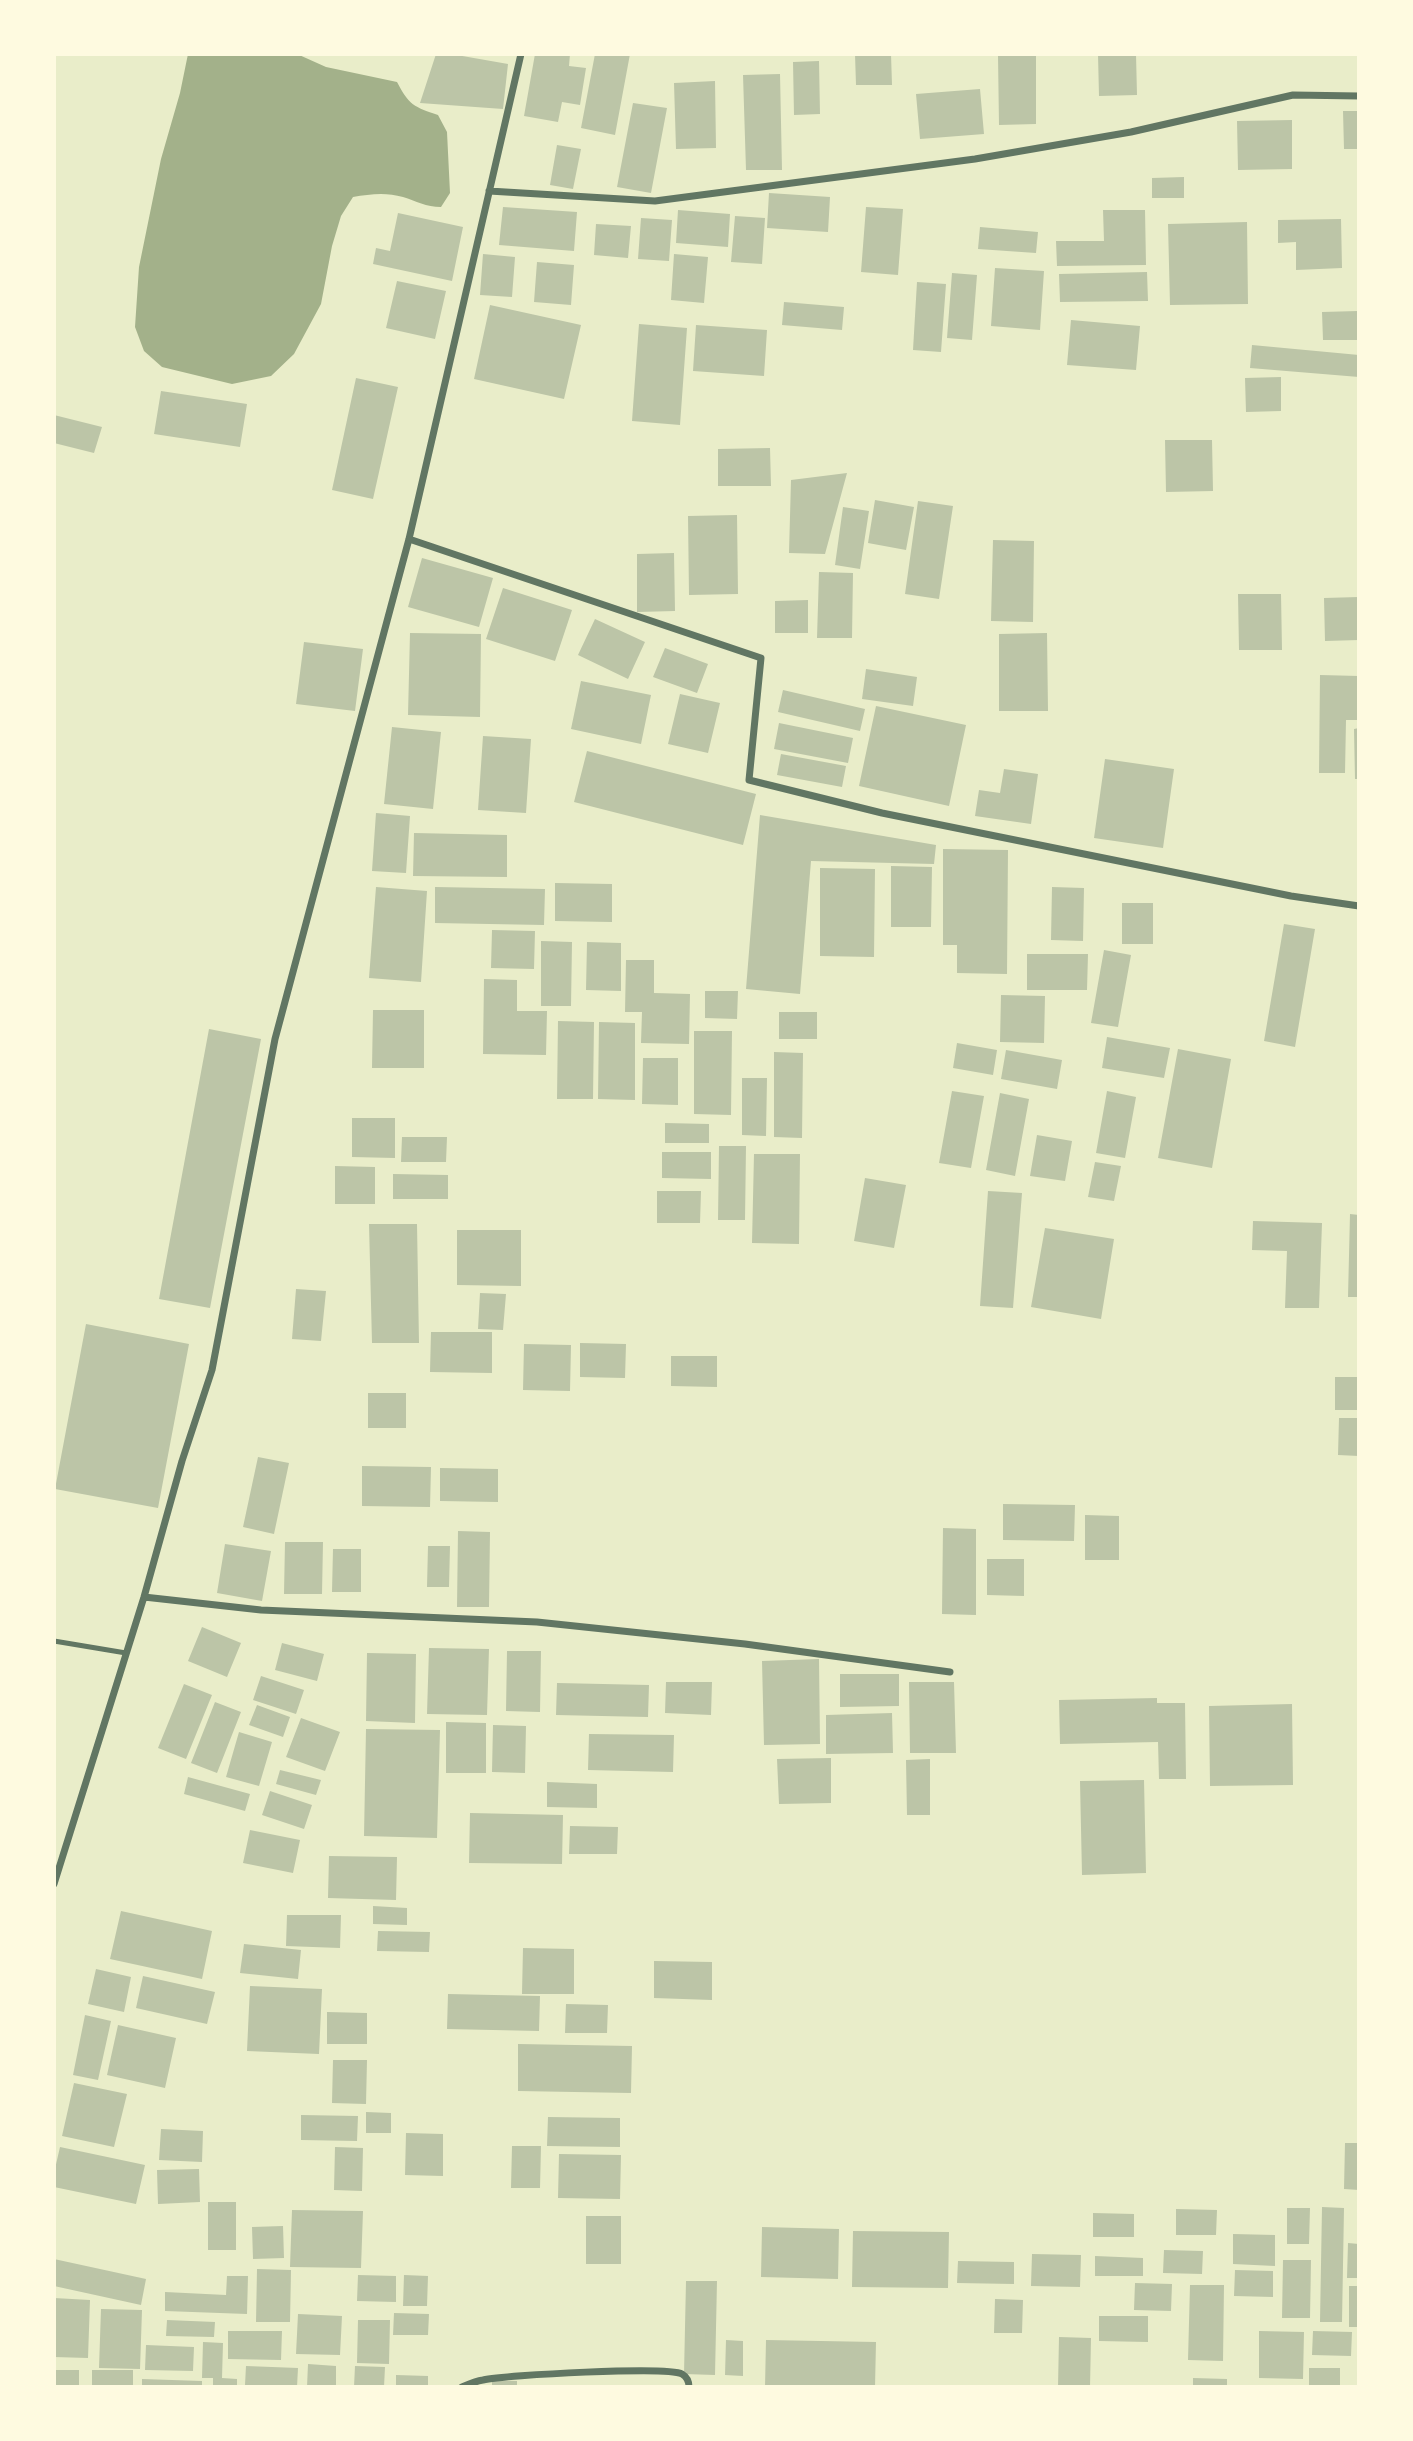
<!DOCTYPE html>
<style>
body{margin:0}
#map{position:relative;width:1413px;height:2441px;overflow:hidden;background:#e9edc9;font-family:"Fira Sans",sans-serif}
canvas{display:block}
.frame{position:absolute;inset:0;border:56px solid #fefae0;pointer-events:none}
</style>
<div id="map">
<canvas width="1413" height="2441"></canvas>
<div class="frame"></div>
</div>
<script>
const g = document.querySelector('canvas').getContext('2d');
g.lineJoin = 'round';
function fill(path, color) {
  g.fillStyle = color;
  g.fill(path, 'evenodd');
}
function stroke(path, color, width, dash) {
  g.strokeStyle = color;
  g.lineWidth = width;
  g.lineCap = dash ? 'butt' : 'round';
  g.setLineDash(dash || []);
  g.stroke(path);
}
const water = new Path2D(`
 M188,54H297L326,67L397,82C409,105 414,107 438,115L447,132L450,193L441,207C426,207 416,201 403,197C386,192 370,194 353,197L341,216L332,246L321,304L294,354L271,376L232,384L162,367L144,351L135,327L139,267L161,159L180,93Z`);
const building = new Path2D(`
 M436,54H451L508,64L503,109L420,103Z
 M535,54H570L569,66L586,68L580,105L562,102L558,122L524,116Z
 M595,54H630L615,135L581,128Z
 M855,54H891L892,85H856Z
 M1098,54H1136L1137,95L1099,96Z
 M998,56H1036V124L999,125Z
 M819,61L820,114L794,115L793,62Z
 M780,74L782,170H746L743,75Z
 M715,81L716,148L676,149L674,83Z
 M980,89L984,134L920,139L916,94Z
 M633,103L667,108L651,193L617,187Z
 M1343,111H1359V149H1344Z
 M1292,120V169L1238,170L1237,121Z
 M557,145L581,149L573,189L550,185Z
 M1184,177V198H1152V178Z
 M769,193L830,197L828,232L767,228Z
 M503,207L577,212L574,251L499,245Z
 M866,207L903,209L898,275L861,272Z
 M678,210L730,214L728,247L676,243Z
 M1103,210H1145L1146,265L1057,266L1056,241H1104Z
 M398,213L463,227L452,281L373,264L376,248L390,251Z
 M735,216L765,218L762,264L731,262Z
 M641,218L672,220L669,261L638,259Z
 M1341,219L1342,268L1296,270V242L1278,243V220Z
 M1247,222L1248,304L1170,305L1168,224Z
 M596,224L631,226L628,258L594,255Z
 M980,227L1038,232L1036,253L978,249Z
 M483,254L515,257L512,297L480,295Z
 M674,254L708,257L704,303L671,300Z
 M537,262L574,265L571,305L534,302Z
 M995,268L1044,271L1040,330L991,326Z
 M1147,272L1148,301L1060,302L1059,274Z
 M952,273L977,275L972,340L947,338Z
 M397,281L446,291L435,339L386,328Z
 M917,282L946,284L941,352L913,350Z
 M784,302L844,307L842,330L782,325Z
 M490,305L581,325L564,399L474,379Z
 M1358,311V340H1323L1322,312Z
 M1071,320L1140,326L1136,370L1067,365Z
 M639,324L687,328L680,425L632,421Z
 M696,325L767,330L764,376L693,371Z
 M1252,345L1359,355V377L1250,368Z
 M1281,377V411L1246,412L1245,378Z
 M356,378L398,387L373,499L332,490Z
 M161,391L247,404L240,447L154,434Z
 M54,415L102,427L94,453L54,443Z
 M1165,440H1212L1213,491L1166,492Z
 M770,448L771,486H718V449Z
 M847,473L825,554L789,553L791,480Z
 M875,500L914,507L906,550L868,543Z
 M918,501L953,506L939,599L905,594Z
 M843,507L869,511L860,569L835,565Z
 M737,515L738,594L689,595L688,516Z
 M993,540L1034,541L1033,622L991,621Z
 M674,553L675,611L637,612V554Z
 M422,558L493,578L479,627L408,607Z
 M819,572L853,573L852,638H817Z
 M503,588L572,610L555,661L486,639Z
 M1238,594H1281L1282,650H1239Z
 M1359,597V640L1325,641L1324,598Z
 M808,600V633H775V601Z
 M595,619L645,642L628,679L578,655Z
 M410,633L481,634L480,717L408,715Z
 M1047,633L1048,711H999V634Z
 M304,642L363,649L355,711L296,704Z
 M665,648L708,664L697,693L653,677Z
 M866,669L917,677L913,706L862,699Z
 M1320,675L1359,676V720H1346L1345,773H1319Z
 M581,681L651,695L641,744L571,729Z
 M783,690L865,709L860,731L778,712Z
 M680,694L720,703L708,753L668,744Z
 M876,706L966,725L949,806L859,786Z
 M779,723L853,738L848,763L774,749Z
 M392,727L441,732L433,809L384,804Z
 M1359,728V779H1355L1354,729Z
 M483,736L531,739L526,813L478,810Z
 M587,751L756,794L743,845L574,802Z
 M781,754L846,766L842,787L777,775Z
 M1105,759L1174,769L1163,848L1094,838Z
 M1004,769L1038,774L1031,824L975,816L979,790L1000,793Z
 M376,813L410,816L406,873L372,871Z
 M760,815L936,845L934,864L811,861L800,994L746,989Z
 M414,833L507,835V877L413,876Z
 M943,849L1008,850L1007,974L957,973V945H943Z
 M891,866L932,867L931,927H891Z
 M820,868L875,869L874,957L820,956Z
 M555,883L612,884V922L555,921Z
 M376,887L427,891L421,982L369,978Z
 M435,887L545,889L544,925L435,923Z
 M1052,887L1084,888L1083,941L1051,940Z
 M1122,903H1153V944H1122Z
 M1284,924L1315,929L1295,1047L1264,1041Z
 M492,930L535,931L534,969L491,968Z
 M541,941L572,942L571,1006H541Z
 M587,942L621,943V991L586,990Z
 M1104,950L1131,955L1118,1027L1091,1023Z
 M1027,954H1088L1087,990H1027Z
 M626,960H654V993L690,994L689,1044L641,1043L642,1012H625Z
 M484,979L517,980V1011H547L546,1055L483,1054Z
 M705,991H738L737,1019L705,1018Z
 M1001,995L1045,996L1044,1043L1000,1042Z
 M373,1010H424V1068H372Z
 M779,1012H817V1039H779Z
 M558,1021L594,1022L593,1099H557Z
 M599,1022L635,1023V1100L598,1099Z
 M209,1029L261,1039L210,1308L159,1299Z
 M694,1031H732L731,1115L694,1114Z
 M1107,1037L1170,1048L1164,1078L1102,1068Z
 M957,1043L997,1050L993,1075L953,1068Z
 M1178,1049L1231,1059L1212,1168L1158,1158Z
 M1006,1050L1062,1060L1057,1089L1001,1079Z
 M774,1052L803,1053L802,1138L774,1137Z
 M643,1058H678V1105L642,1104Z
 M742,1078H767L766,1136L742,1135Z
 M952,1091L984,1096L971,1168L939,1163Z
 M1107,1091L1136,1097L1125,1158L1096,1153Z
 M1000,1093L1029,1099L1015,1176L986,1170Z
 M352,1118H395V1158L352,1157Z
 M665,1123L709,1124V1143H665Z
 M1037,1135L1072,1141L1065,1181L1030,1176Z
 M402,1137H447L446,1162H401Z
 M719,1146H746L745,1220H718Z
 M662,1152H711V1179L662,1178Z
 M754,1154H800L799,1244L752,1243Z
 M1095,1162L1121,1166L1114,1201L1088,1197Z
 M335,1166L375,1167V1204H335Z
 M393,1174L448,1175V1199H393Z
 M865,1178L906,1185L894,1248L854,1241Z
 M657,1191H701L700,1223H657Z
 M988,1191L1022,1193L1013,1308L980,1306Z
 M1350,1214L1359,1215V1297H1348Z
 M1253,1221L1322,1223L1319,1308H1285L1287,1251L1252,1250Z
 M369,1224H417L419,1343H372Z
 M1045,1228L1114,1239L1101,1319L1031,1307Z
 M457,1230H521V1286L457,1285Z
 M296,1289L326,1291L321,1341L292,1339Z
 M480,1293L506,1294L503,1330L478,1329Z
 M86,1324L189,1344L158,1508L55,1489Z
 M431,1332H492V1373L430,1372Z
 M580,1343L626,1344L625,1378L580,1377Z
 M524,1344L571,1345L570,1391L523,1390Z
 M671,1356H717V1387L671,1386Z
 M1335,1377H1359V1410H1335Z
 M368,1393H406V1428H368Z
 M1339,1418H1359V1456L1338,1455Z
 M258,1457L289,1463L274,1534L243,1527Z
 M362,1466L431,1467L430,1507L362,1506Z
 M440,1468L498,1469V1502L440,1501Z
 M1003,1504L1075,1505L1074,1541L1003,1540Z
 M1085,1515L1119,1516V1560H1085Z
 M943,1528L976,1529V1615L942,1614Z
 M458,1531L490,1532L489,1607H457Z
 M285,1542H323L322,1594H284Z
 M225,1544L271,1551L262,1601L217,1593Z
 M428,1546H450L449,1587H427Z
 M333,1549H361V1592H332Z
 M987,1559H1024V1596L987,1595Z
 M202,1627L241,1643L227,1677L188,1661Z
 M282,1643L324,1654L317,1681L275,1670Z
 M429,1648L489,1649L487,1715L427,1714Z
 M507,1651H541L540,1712L506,1711Z
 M367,1653L416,1654L415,1723L366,1721Z
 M819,1659L820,1744L764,1745L762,1661Z
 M840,1674H899V1706L840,1707Z
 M261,1676L304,1690L296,1714L253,1700Z
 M666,1682H712L711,1715L665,1713Z
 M909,1682H954L956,1753H910Z
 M557,1683L649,1685L648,1717L556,1715Z
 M184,1684L212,1695L186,1759L158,1748Z
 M1157,1698V1703H1185L1186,1779H1159L1158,1742L1060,1744L1059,1700Z
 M215,1702L241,1712L217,1773L191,1763Z
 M1292,1704L1293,1785L1210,1786L1209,1706Z
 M257,1705L290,1717L283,1737L249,1725Z
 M892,1713L893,1753L826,1754V1715Z
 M301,1718L340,1732L325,1771L286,1757Z
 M446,1722L486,1723V1773H446Z
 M493,1725L526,1726L525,1773L492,1772Z
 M366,1729L440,1730L437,1838L364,1836Z
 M239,1732L272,1742L259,1786L226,1777Z
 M589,1734L674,1735L673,1772L588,1770Z
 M831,1758V1803L779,1804L777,1759Z
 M930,1759V1815H907L906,1760Z
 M280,1770L321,1780L316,1795L276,1784Z
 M188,1777L250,1794L245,1811L184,1794Z
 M1144,1780L1146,1873L1082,1875L1080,1781Z
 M547,1782L597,1784V1808L547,1807Z
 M270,1791L312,1805L304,1829L262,1815Z
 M470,1813L563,1815L562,1864L469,1863Z
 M570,1826L618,1827L617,1854H569Z
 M250,1830L300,1840L293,1873L243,1863Z
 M329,1856L397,1857L396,1900L328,1898Z
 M373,1906L407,1908V1925L373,1924Z
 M121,1911L212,1931L202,1979L110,1959Z
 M287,1915H341L340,1948L286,1946Z
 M378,1931L430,1932L429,1952L377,1951Z
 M244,1944L301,1950L298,1979L240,1973Z
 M523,1948L574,1949V1994H522Z
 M654,1961L712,1962V2000L654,1998Z
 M96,1969L131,1977L124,2012L88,2004Z
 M143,1976L215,1992L207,2024L136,2008Z
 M250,1986L322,1989L319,2054L247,2051Z
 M448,1994L540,1996L539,2031L447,2029Z
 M566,2004L608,2005L607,2033H565Z
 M327,2012L367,2013V2044H327Z
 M85,2015L111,2021L98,2080L73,2075Z
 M118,2025L176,2038L165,2088L107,2075Z
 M518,2044L632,2046L631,2093L518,2091Z
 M333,2060H367L366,2104L332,2103Z
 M74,2083L127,2094L114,2147L62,2136Z
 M366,2112L391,2113V2133H366Z
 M301,2115L358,2116L357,2141L301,2140Z
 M548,2117L620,2118V2147L547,2146Z
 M161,2129L203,2131L202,2162L159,2160Z
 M406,2133L443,2134V2176L405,2175Z
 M1345,2143H1359V2190L1344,2189Z
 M512,2146H541L540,2188H511Z
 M60,2147L145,2165L136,2204L54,2187V2173Z
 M335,2147L363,2148L362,2191L334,2190Z
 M559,2154L621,2155L620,2199L558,2198Z
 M199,2169L200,2202L158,2204L157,2170Z
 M208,2202H236V2250H208Z
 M1322,2207L1344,2208L1342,2322H1320Z
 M1287,2208H1310L1309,2244H1287Z
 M1176,2209L1217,2210L1216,2235H1176Z
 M292,2210L363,2211L361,2268L290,2267Z
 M1093,2213L1134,2214V2237H1093Z
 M586,2216H621V2264H586Z
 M283,2226L284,2258L253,2259L252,2227Z
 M762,2227L839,2229L838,2279L761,2277Z
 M853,2231L949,2232L948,2288L852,2287Z
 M1233,2234L1275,2235V2266L1233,2264Z
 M1348,2243L1359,2244V2278H1347Z
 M1164,2250L1203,2251L1202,2274L1163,2273Z
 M1032,2254L1081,2255L1080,2287L1031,2286Z
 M1095,2256L1143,2258V2276H1095Z
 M54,2259L146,2279L141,2305L54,2286Z
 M1283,2260H1311L1310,2318H1282Z
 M958,2261L1014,2262V2284L957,2283Z
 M257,2269L291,2270L290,2322H256Z
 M1235,2270L1273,2271V2297L1234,2296Z
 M358,2275L396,2276V2302L357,2301Z
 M404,2275L428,2276L427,2306H403Z
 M227,2276H248L247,2314L165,2311V2292L226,2295Z
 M686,2281H717L715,2375L684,2374Z
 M1135,2283L1172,2284L1171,2311L1134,2310Z
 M1190,2285H1224L1223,2361L1188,2360Z
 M1349,2286H1359V2327H1349Z
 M54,2298L90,2300L88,2358L54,2357Z
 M995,2299L1023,2300L1022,2333H994Z
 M101,2309L142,2310L140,2369L99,2368Z
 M394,2313L429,2314L428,2335H393Z
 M298,2314L342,2316L340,2355L296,2354Z
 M1099,2316H1148V2342L1099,2341Z
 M167,2320L215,2322L214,2337L166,2336Z
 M358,2320H390L389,2364L357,2363Z
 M228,2331H282L281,2360L228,2359Z
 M1259,2331L1304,2332L1303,2379L1259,2378Z
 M1313,2331L1352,2332L1351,2356L1312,2355Z
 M1059,2337L1091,2338L1090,2387H1058Z
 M726,2340L743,2341V2376L725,2375Z
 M766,2340L876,2342L875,2387H765Z
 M203,2342L223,2343L222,2378L237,2379V2387H213V2378H202Z
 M146,2345L194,2347L193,2371L145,2370Z
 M308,2364L336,2366V2387H307Z
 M246,2366L298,2368L297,2387L245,2385Z
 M355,2366L385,2367L384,2387H354Z
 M1309,2368H1340V2387H1309Z
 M54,2370H79V2387H54Z
 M92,2370H133V2387H92Z
 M396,2375L428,2376V2387H396Z
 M1193,2378L1227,2379V2387H1193Z
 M142,2379L202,2381V2387H142Z
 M492,2380L517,2381V2387H492Z`);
const service = new Path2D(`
 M54,1641L126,1653`);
const minor = new Path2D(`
 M489,191L655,201L975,159L1131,132L1293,95L1359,96
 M409,539L761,658L749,780L882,813L1291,896L1359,906
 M144,1597L261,1610L537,1622L745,1644L950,1672
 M54,1884L144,1597L182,1461L212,1370L275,1039L409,539L521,54
 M462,2387C469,2384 476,2381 483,2380C505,2375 668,2366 682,2374C687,2377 689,2381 689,2387`);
fill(water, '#a3b18a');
fill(building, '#bcc5a7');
stroke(service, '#617663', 5);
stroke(minor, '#617663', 7);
</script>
